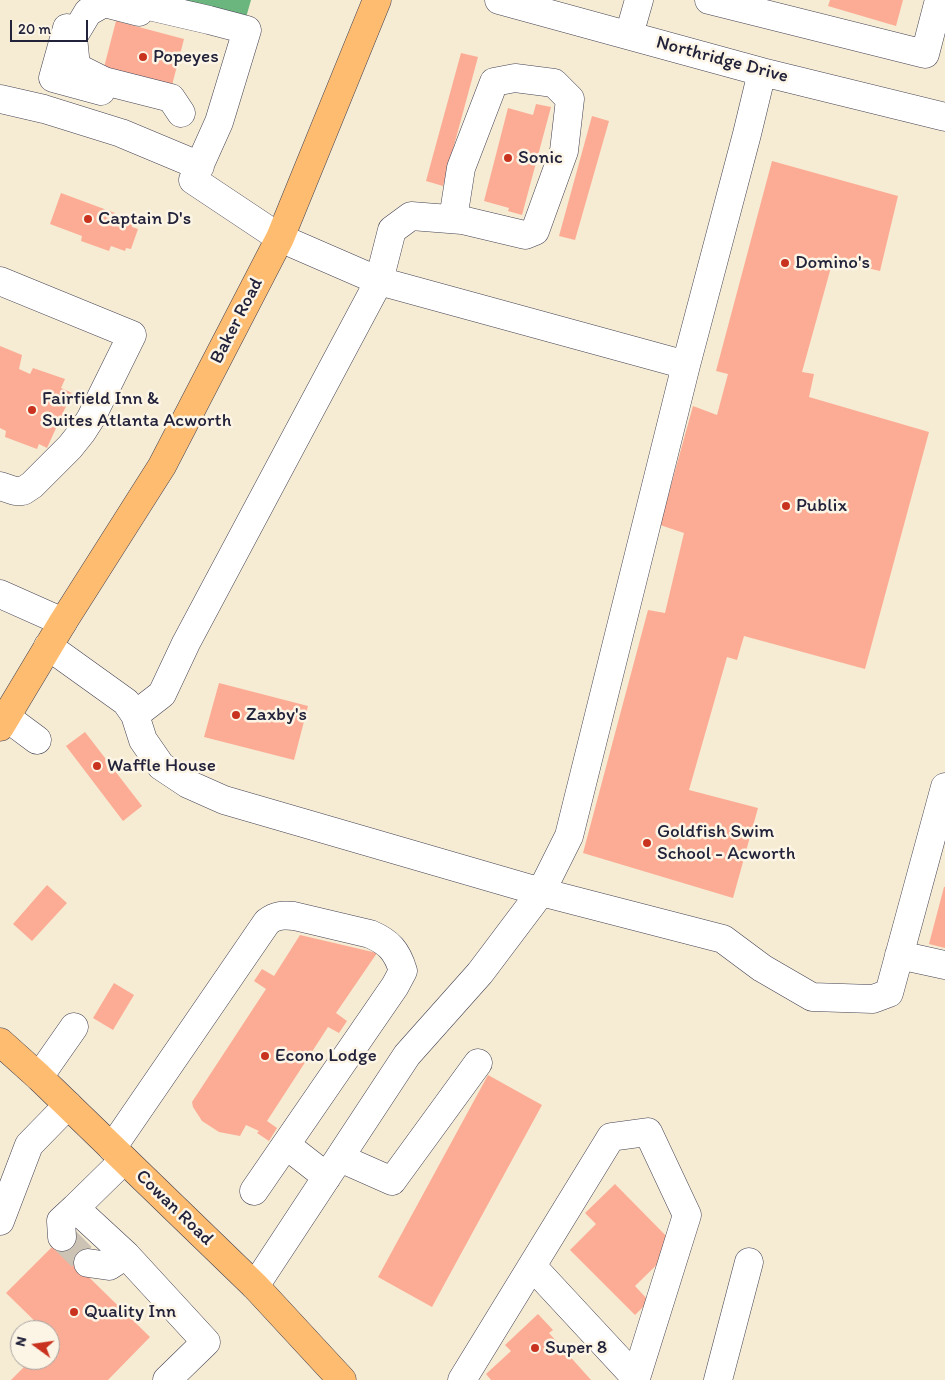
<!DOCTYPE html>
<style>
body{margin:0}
#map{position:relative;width:945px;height:1380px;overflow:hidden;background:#f6ebd3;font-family:Itim,sans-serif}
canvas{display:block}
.north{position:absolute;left:10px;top:1320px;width:50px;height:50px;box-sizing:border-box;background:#fcf5e5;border:1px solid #a5a1a1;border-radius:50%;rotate:284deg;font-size:14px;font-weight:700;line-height:20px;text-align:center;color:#22223b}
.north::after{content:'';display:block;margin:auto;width:18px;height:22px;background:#c8321e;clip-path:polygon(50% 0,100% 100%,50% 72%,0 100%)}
.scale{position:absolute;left:10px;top:20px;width:78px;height:22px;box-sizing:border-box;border:2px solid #22223b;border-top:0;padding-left:6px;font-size:15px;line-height:18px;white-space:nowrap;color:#22223b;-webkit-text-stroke:4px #fcf5e5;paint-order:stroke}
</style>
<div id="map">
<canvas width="945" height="1380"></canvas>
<div class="north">N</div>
<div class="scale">20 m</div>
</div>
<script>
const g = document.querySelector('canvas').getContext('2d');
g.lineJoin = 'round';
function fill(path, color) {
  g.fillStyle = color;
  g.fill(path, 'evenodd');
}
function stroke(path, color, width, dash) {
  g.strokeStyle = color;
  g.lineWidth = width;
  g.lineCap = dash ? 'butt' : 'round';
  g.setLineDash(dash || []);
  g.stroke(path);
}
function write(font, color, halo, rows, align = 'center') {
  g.font = font + ' Itim,sans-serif';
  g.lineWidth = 5;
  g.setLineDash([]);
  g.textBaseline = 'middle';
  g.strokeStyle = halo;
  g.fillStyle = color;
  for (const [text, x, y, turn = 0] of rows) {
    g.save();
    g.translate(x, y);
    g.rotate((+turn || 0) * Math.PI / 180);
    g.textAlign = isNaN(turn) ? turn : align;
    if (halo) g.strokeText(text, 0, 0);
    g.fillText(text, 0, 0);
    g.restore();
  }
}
const forest = new Path2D(`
 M171,0H251L245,21Z`);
const building = new Path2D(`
 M830,0H903L896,26L828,6Z
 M116,21L184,39L170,93L102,75Z
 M461,53L478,57L443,186L426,181Z
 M536,104L551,107L522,215L508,211L509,208L484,201L508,108L533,115Z
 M592,116L609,121L575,240L559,236Z
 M772,161L898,196L880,271L833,260L802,372L814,374L809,397L929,432L865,669L744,636L737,660L727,657L689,790L758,808L733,898L583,853L648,610L665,613L684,533L660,525L693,406L717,415L728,374L716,371Z
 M61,193L115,213L114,216L133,223L132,227L138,229L131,249L126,248L125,251L111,246L109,251L81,241L82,236L50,224Z
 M0,346L22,355L19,369L30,374L33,368L65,379L61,388L72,393L47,448L39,444L37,449L5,437L6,431L0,428Z
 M219,683L308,706L294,760L204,737Z
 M85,732L142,806L123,821L66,746Z
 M47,885L67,903L32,941L13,924Z
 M944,887H945V948L929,944Z
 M300,935L377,953L336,1013L347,1021L339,1033L328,1027L267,1121L277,1128L269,1141L257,1133L259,1131L246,1125L240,1136L219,1132L202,1121L193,1107L192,1102L266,989L254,981L262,969L274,976Z
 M114,983L134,995L113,1030L93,1018Z
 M488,1075L542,1105L432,1307L378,1277Z
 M615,1184L676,1246L635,1286L649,1301L635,1315L570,1250L596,1224L585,1213Z
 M55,1244L150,1337L108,1380H11L31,1360H50V1341L53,1338L50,1336V1330H44L6,1293Z
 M538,1314L553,1330L549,1333L591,1380H491L486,1374L511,1351L505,1345Z`);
const minorTunnel = new Path2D(`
 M62,1237L88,1263`);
const minor = new Path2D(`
 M123,0L209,20L247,30L219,122L193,180L280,238L379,281L686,365
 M499,0L762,72L945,117
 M709,0L925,54L939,0
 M139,12L104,3L88,12L73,37L76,67L104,81L171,98L181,113
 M67,28L53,78L101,91
 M629,35L639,0
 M0,99L44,109L121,133L200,166
 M0,281L132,335L91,418L82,432L70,447L32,485L23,491H15L0,486
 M0,594L63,622
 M48,646L126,702L135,715L143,740L161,766L188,784L224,800L541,892L723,939L762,968L812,997L873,999L889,993L945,787
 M135,715L162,694L186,643L379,281L392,230L411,216L462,220L525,235L535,231L564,151L570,99L554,83L515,78L494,82L461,168L453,219
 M6,717L37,740
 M899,955L945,965
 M39,1077L74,1027
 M286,1145L327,1177
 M112,1148L267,922C276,915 283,915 294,916L370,934C389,942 397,951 403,971L395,986L254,1191
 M340,1158L392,1181L478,1063
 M124,1160L75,1208L126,1255L206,1342L167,1380
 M0,1221L29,1145L68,1105
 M62,1237L61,1221L75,1208
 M88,1263L109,1266L126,1255
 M255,1286L407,1055L480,973L541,892L569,836L686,365L747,134L762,72
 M462,1380L611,1137L648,1132L687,1215L636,1378L532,1266
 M718,1380L749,1262`);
const major = new Path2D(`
 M0,727L63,622L162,466L280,238L377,0
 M0,1042L39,1077L255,1286L342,1380`);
const markers = [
 [143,57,5,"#c8321e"],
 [508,158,5,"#c8321e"],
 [88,219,5,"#c8321e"],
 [785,263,5,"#c8321e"],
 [32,410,5,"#c8321e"],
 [786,506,5,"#c8321e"],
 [236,715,5,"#c8321e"],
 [97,766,5,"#c8321e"],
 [647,843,5,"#c8321e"],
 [265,1056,5,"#c8321e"],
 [74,1312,5,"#c8321e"],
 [535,1348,5,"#c8321e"]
];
const poiNames = [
 ["Popeyes",153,57],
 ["Sonic",518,158],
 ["Captain D's",98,219],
 ["Domino's",795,263],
 ["Fairfield Inn &",42,399],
 ["Suites Atlanta Acworth",42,421],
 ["Publix",796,506],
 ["Zaxby's",246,715],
 ["Waffle House",107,766],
 ["Goldfish Swim",657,832],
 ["School - Acworth",657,854],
 ["Econo Lodge",275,1056],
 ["Quality Inn",84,1312],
 ["Super 8",545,1348]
];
const streetNames = [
 ["Northridge Drive",722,60,15],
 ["Baker Road",237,321,-63],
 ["Cowan Road",174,1208,44]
];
fill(forest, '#6bb67e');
fill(building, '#fcac95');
stroke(minorTunnel, '#ccc3b5', 28, [28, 14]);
stroke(minor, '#424052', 29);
stroke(major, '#424052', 29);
stroke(minor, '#fff', 28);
stroke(major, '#fdbc70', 28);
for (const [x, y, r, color] of markers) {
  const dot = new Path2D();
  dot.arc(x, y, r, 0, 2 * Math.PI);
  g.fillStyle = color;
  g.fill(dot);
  stroke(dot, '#fcf5e5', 2);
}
write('19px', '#22223b', '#fcf5e5', poiNames, 'left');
write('19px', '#22223b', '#fcf5e5', streetNames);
</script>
